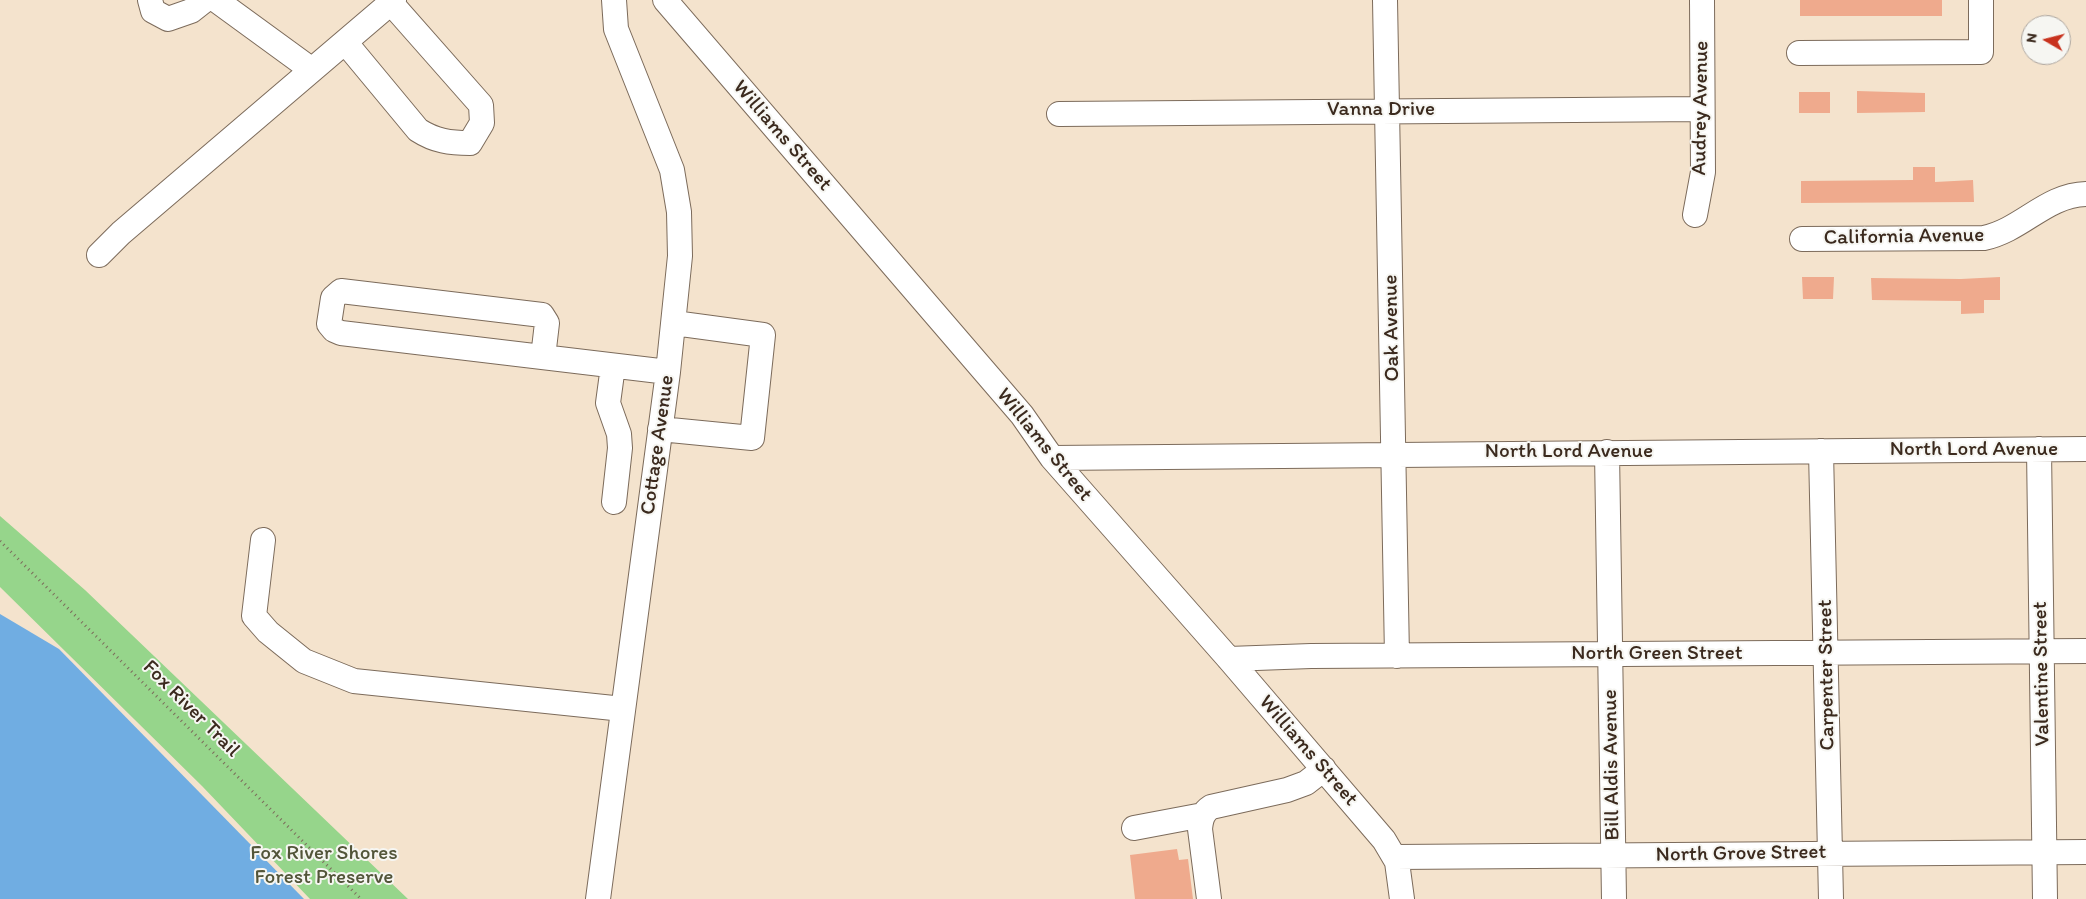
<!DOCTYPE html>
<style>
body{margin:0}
#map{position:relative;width:2086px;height:899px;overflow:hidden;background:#f4e3cd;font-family:Itim,sans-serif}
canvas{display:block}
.north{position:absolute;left:2021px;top:15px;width:50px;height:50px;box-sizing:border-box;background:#f6f6f2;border:1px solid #aba49d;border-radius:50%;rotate:278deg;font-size:14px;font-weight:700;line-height:20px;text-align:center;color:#3b2a1e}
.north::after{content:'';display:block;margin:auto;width:18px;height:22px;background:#c8321e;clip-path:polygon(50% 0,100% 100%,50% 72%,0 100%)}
</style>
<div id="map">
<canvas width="2086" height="899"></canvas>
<div class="north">N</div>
</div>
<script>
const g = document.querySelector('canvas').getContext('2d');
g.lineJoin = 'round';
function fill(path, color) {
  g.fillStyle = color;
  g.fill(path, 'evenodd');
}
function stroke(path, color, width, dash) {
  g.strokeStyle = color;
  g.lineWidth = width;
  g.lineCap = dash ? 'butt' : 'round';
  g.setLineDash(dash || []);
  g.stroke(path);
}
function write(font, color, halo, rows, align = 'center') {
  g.font = font + ' Itim,sans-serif';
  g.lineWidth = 4;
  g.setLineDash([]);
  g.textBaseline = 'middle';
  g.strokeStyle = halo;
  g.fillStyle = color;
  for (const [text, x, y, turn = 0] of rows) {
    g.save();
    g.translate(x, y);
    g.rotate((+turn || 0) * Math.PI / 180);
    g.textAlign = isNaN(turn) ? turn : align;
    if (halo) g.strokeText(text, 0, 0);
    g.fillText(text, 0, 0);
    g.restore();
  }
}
const green = new Path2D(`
 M0,516L85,590L408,899H310L202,786L0,587Z`);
const water = new Path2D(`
 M0,614L59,649L304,899H0Z`);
const building = new Path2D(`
 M1800,0H1942V16H1800Z
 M1857,91L1925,93V112L1857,113Z
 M1799,92H1830V113H1799Z
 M1913,167H1935V182L1973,180L1974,202L1801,203V181L1913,180Z
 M1802,277H1834L1833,299H1803Z
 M2000,277V300H1984V313L1961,314V301L1872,300L1871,278L1961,279Z
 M1177,849L1179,860L1188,859L1193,899H1135L1130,855Z`);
const path = new Path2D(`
 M0,541L361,899`);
const minor = new Path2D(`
 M150,0L153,11L168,19L191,11L205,0
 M216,0L312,70L394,0
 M665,0L1022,415L1052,458L1229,659L1384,840L1397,862L1402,899
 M1385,0L1397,656
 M345,42L418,130C435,141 450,143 470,143L482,123L481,105L391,3
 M1799,53L1981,52V0
 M1059,114L1702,109
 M1695,215L1703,172L1702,0
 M1802,239L1984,238C2022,230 2046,195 2086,194
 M99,255L121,233L312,70
 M543,357L547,323L542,315L341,291L333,298L329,324L334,330L341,333C450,346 559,359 668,372
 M613,366L608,403L619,434L620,448L614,502
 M660,429L752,438L763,335L674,323
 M2039,449L2045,899
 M1821,451L1831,899
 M1607,452L1614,899
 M1052,458L2086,449
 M263,540L254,616L268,632L304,661L354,681L623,709
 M1229,659L1311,656L2086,651
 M1134,828L1203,815
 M1395,857L2086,852
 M598,899L668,372L680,256L679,212L672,170L616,29L614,0
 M1209,899L1200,829C1201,819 1203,812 1211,807L1287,790L1306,783L1324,769`);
const streetNames = [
 ["Audrey Avenue",1701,108,-89],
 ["Vanna Drive",1381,110],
 ["Williams Street",782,136,49],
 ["California Avenue",1904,237,-1],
 ["Oak Avenue",1392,328,-91],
 ["Cottage Avenue",658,445,-82],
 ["Williams Street",1044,445,51],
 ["North Lord Avenue",1974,450],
 ["North Lord Avenue",1569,452],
 ["North Green Street",1657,654],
 ["Valentine Street",2042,674,-91],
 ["Carpenter Street",1827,675,-91],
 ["Fox River Trail",191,709,45],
 ["Williams Street",1308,751,49],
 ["Bill Aldis Avenue",1612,765,-91],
 ["North Grove Street",1741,854,-1]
];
const parkNames = [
 ["Fox River Shores",324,854],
 ["Forest Preserve",324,878]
];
fill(green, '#96d58b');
fill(water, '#70ade2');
fill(building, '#efaa8d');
stroke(minor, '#7c6b5b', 26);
stroke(path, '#7c6b5b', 3, [1, 4]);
stroke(minor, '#fff', 24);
write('21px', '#3b2a1e', '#f6f6f2', streetNames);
write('21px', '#525539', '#f6f6f2', parkNames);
</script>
